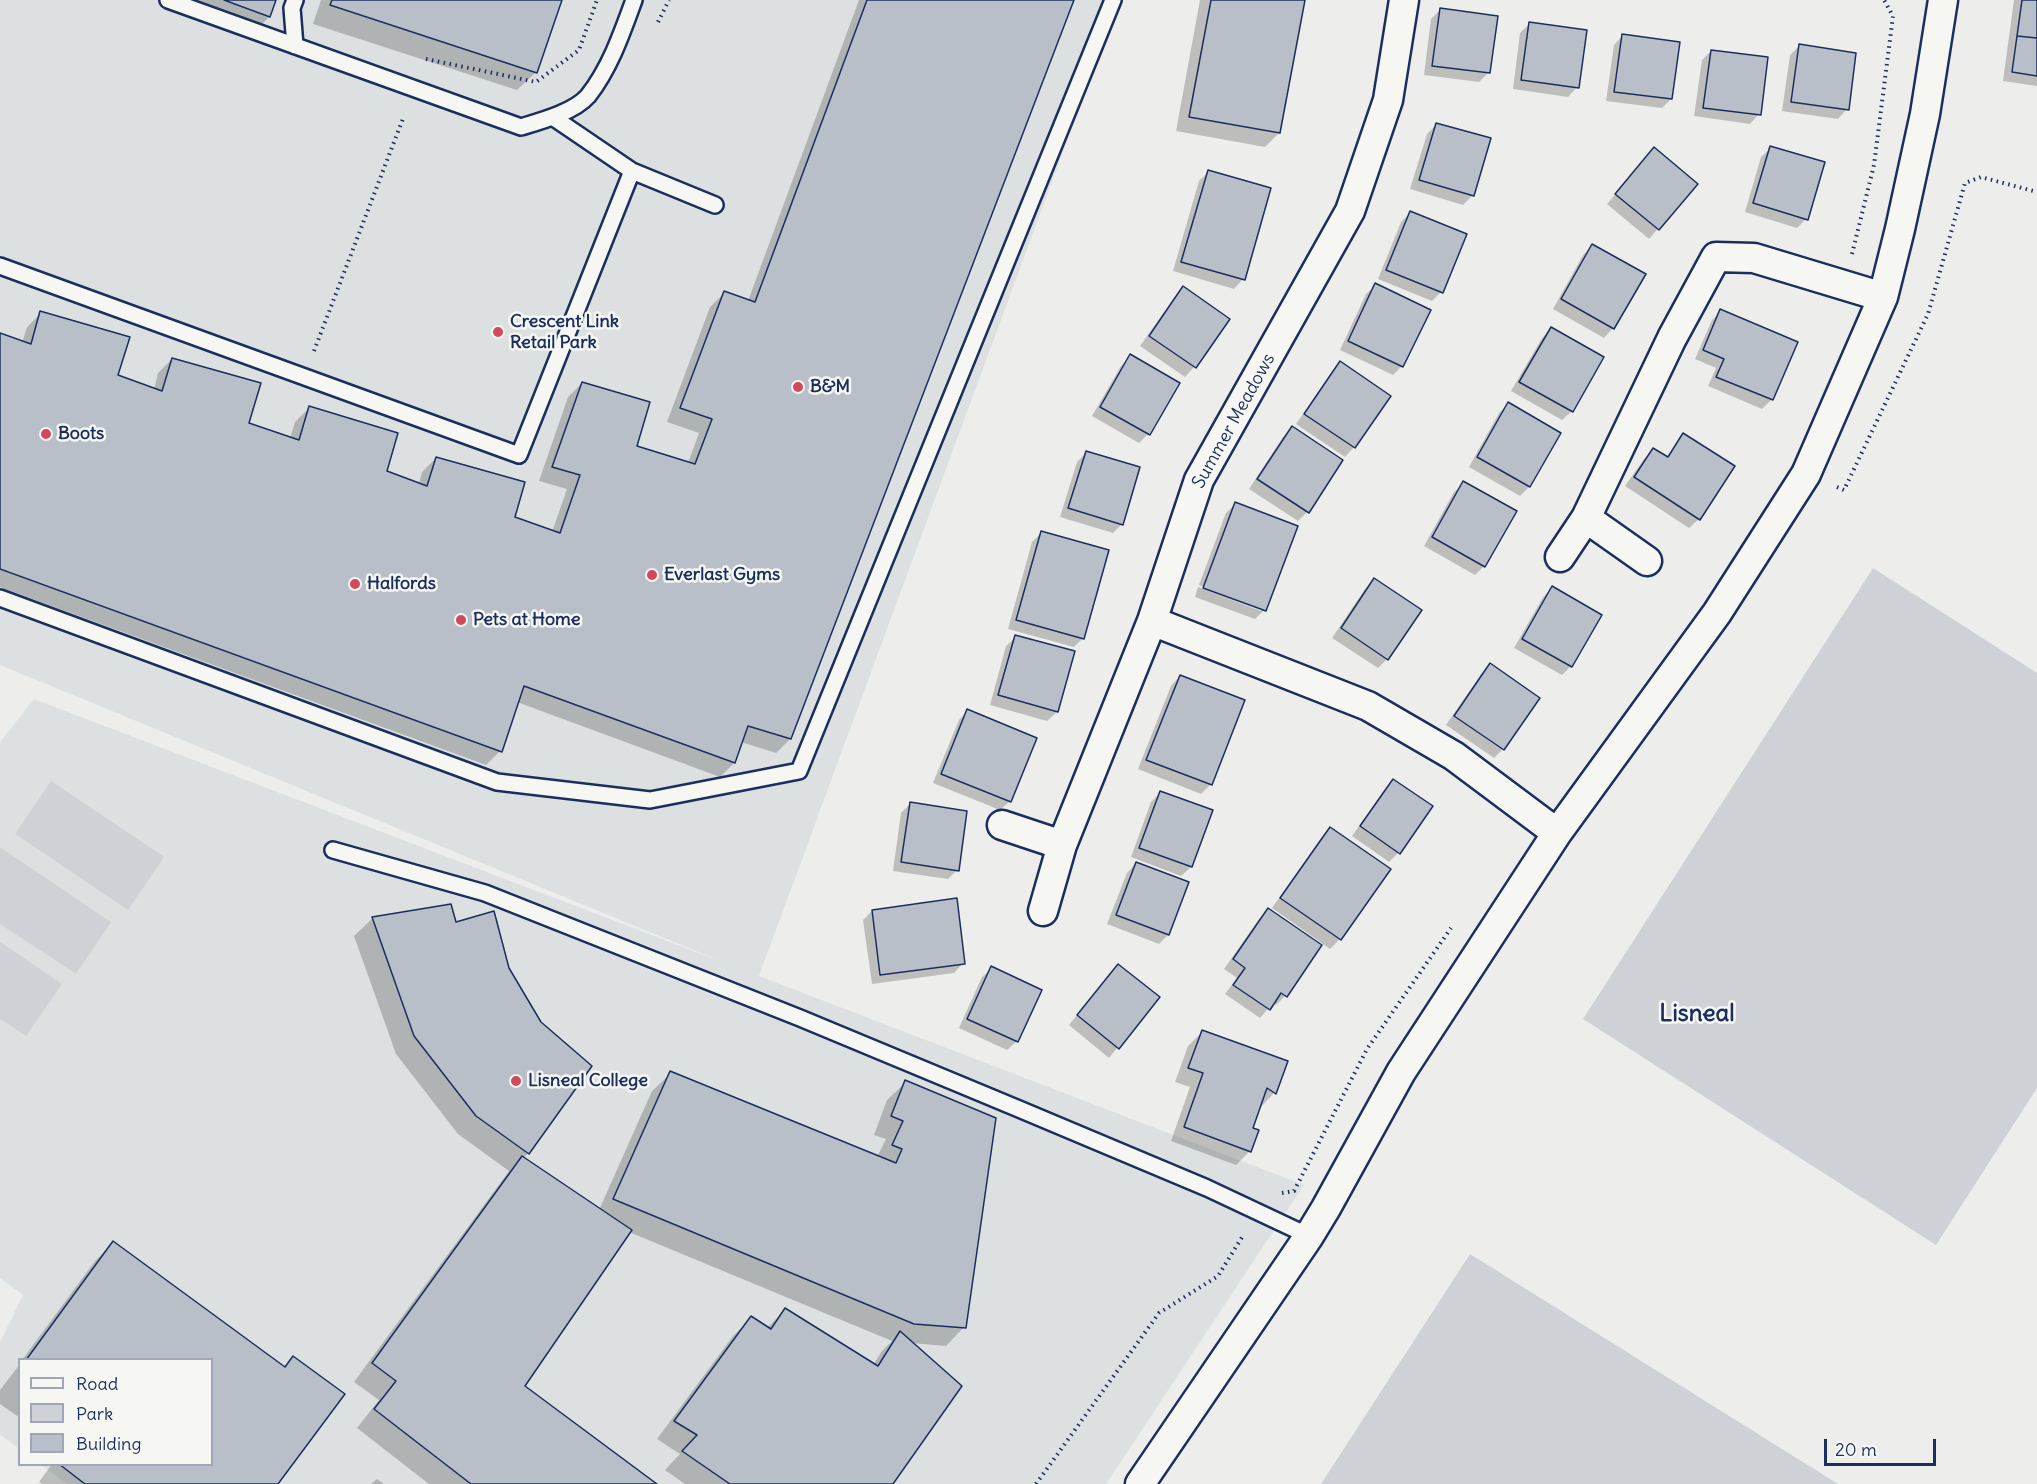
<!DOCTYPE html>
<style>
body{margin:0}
#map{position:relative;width:2037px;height:1484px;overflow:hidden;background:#edeeec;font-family:Delius,sans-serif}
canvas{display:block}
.legend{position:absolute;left:18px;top:1358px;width:195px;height:108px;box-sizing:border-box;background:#f6f6f2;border:2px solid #9ea6b7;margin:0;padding:8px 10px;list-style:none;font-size:18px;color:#1b2f5e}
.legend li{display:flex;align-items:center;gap:12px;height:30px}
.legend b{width:30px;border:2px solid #9ea6b7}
.scale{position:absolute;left:1824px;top:1439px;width:112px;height:27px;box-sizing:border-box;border:3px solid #1b2f5e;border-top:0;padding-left:8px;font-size:18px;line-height:21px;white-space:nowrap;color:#1b2f5e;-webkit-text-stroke:4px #f6f6f2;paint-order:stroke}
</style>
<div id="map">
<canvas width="2037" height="1484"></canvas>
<ul class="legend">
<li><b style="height:8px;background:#f6f6f2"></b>Road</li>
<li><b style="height:16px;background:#ced2d7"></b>Park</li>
<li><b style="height:16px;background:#b9bfc8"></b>Building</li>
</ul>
<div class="scale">20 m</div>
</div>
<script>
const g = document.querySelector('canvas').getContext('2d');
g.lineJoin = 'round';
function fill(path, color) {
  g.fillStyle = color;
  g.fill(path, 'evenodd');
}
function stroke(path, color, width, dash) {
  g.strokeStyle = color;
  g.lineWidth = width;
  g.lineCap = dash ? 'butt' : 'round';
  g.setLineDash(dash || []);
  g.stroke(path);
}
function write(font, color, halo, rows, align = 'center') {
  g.font = font + ' Delius,sans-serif';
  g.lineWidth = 5;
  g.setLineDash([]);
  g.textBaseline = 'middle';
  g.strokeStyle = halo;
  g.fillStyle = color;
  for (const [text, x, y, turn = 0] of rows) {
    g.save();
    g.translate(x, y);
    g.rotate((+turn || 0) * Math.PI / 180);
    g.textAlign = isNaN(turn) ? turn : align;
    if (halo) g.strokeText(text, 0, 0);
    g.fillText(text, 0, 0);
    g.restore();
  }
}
const built = new Path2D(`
 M0,0H1119L759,976L1304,1185L1106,1484H67L41,1465L212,1464V1360H20L19,1449L0,1434V1342L23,1295L0,1278V742L34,699L725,963L0,665Z`);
const green = new Path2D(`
 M1873,568L2037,673V1088L1936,1245L1583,1019Z
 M51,781L164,857L128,910L15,834Z
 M0,847L111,922L76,974L0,924Z
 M0,942L62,984L26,1036L0,1019Z
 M1470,1254L1838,1484H1321Z`);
const shadow = new Path2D(`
 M174,0H274L269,17L255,31Z
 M321,0H561L536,72L517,90L313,24Z
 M859,0H1072L790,739L776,753L741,742L734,763L720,777L517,702L500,751L486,765L0,587V335L22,343L27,327L41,313L117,376L154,390L158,373L172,359L248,423L290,439L295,422L309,408L385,472L419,484L422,472L436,458L513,518L552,532L567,489L539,481L568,397L582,383L635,448L688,463L699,433L667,422L710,307L724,293L748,301Z
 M1200,0H1304L1279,133L1265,147L1176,131Z
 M2014,0H2037V86L2003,81Z
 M1440,10L1488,73L1479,82L1424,75L1431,19Z
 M1529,24L1577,87L1568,97L1513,89L1520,33Z
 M1623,35L1671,99L1662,108L1606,101L1614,45Z
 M1799,46L1847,109L1838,119L1782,111L1790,55Z
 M1711,51L1759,114L1750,124L1694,116L1702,60Z
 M1437,124L1472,196L1463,205L1410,189L1427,134Z
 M1771,148L1806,219L1797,228L1745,212L1761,157Z
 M1645,158L1696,185L1649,239L1607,204Z
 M1208,172L1243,279L1234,289L1173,271L1199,181Z
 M1410,213L1441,292L1432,301L1378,279L1401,222Z
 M1593,245L1643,274L1613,328L1604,338L1553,309L1583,255Z
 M1376,285L1402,366L1393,375L1340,350L1366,294Z
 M1183,288L1228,319L1194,367L1185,377L1140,346L1174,298Z
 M1721,311L1796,343L1771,400L1762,409L1708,386L1716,368L1695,359L1712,320Z
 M1551,329L1572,411L1562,420L1511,391L1542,338Z
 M1131,356L1178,383L1148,434L1139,443L1092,416L1121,366Z
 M1340,363L1389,396L1354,447L1345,457L1296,424L1331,373Z
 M1508,404L1559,433L1529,487L1520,496L1469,467L1499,413Z
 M1293,428L1307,512L1298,521L1249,489L1283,437Z
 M1683,435L1699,519L1689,528L1625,486L1644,459L1653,450L1666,458Z
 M1086,453L1122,524L1113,533L1060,517L1077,462Z
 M1464,483L1484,566L1475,575L1424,546L1454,492Z
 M1235,504L1264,610L1255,619L1195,597L1198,587L1261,611V608L1199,585L1226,513Z
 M1041,533L1083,638L1074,647L1008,629L1032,542Z
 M1374,580L1387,659L1378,668L1332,638L1365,589Z
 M1552,588L1571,666L1562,675L1514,648L1543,597Z
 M1016,637L1073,652L1057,712L1047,721L990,705L1006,646Z
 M1490,665L1503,749L1494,758L1446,725L1481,674Z
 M1180,676L1243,701L1210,785L1201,794L1138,769L1171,686Z
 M968,710L1010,801L1000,810L933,783L959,720Z
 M1393,780L1398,853L1389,862L1352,836L1384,790Z
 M1161,792L1211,811L1191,867L1181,876L1131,857L1151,802Z
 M910,804L957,870L948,879L893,871L901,813Z
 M1330,829L1389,870L1339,940L1330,949L1272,908L1321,838Z
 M1136,863L1188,883L1168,935L1159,944L1107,924L1127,873Z
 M1268,910L1320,945L1285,996L1276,1005L1273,1003L1260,1018L1225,994L1237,978L1224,969L1259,919Z
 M872,911L963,963L954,973L872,984L863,920Z
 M373,918L528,1153L523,1159L599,1210L652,1091L671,1073L877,1157L886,1139L874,1135L887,1100L906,1082L964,1327L946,1346L911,1343L891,1484H685L665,1470L680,1454L657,1439L733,1336L751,1318L767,1328L785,1310L873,1365L882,1351L892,1341L629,1232L523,1386L655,1484H429L357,1428L379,1400L354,1382L509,1171L458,1134L396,1054L354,936Z
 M992,968L1017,1041L1007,1050L959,1028L982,977Z
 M1109,975L1158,997L1109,1058L1069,1025Z
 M1202,1032L1274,1093L1261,1107L1259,1106L1251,1128L1250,1151L1236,1165L1171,1141L1190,1087L1175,1082L1188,1046Z
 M113,1243L283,1368L293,1358L277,1484H42L39,1482L52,1464H212V1360H22L95,1261Z
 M20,1364V1418L0,1404V1390Z
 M377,1479L384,1484H371Z`);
const building = new Path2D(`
 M224,0H276L270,17Z
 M332,0H562L537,73L330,5Z
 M867,0H1074L791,739L748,726L735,763L524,686L502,752L0,569V333L31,344L40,311L130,337L118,375L162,391L172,358L261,383L249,423L299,440L309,406L398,433L387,471L427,486L436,457L525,482L515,517L560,533L580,475L552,467L582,382L650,402L637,446L695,464L712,419L680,408L724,291L755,302Z
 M1211,0H1305L1280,133L1189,117Z
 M2022,0H2037V38L2017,36Z
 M1440,8L1498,16L1490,73L1432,66Z
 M1529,22L1587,30L1579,88L1521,80Z
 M1622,34L1680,42L1672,99L1614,92Z
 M2017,36L2037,38V76L2012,72Z
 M1799,44L1856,53L1849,110L1791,102Z
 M1711,50L1768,57L1761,115L1703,108Z
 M1436,123L1491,138L1474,196L1419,180Z
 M1770,146L1825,162L1808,220L1753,203Z
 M1654,147L1698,184L1659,230L1615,194Z
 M1208,170L1271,188L1245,280L1181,262Z
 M1410,211L1467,234L1443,293L1386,270Z
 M1592,244L1646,274L1614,329L1561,299Z
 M1375,283L1431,310L1403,367L1348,341Z
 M1183,286L1230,319L1196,368L1149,336Z
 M1720,309L1798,342L1773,400L1716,377L1724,359L1703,350Z
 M1551,327L1604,357L1573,412L1519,382Z
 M1130,354L1180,383L1150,435L1100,407Z
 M1340,361L1391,396L1355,448L1304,414Z
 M1508,402L1561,433L1530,487L1477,457Z
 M1292,426L1343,460L1309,513L1257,479Z
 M1683,433L1735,466L1700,520L1634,477L1653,448L1668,457Z
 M1086,451L1140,467L1123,525L1068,508Z
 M1463,481L1517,511L1485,567L1432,537Z
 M1235,502L1298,526L1266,611L1203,588Z
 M1041,531L1109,550L1084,639L1016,620Z
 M1374,578L1422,610L1388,660L1341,628Z
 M1552,586L1602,615L1572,667L1522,639Z
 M1015,635L1075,651L1058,712L998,695Z
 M1490,663L1540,698L1504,750L1454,716Z
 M1180,675L1245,700L1212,785L1146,760Z
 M967,709L1037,738L1011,802L941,774Z
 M1393,779L1433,806L1400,854L1360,826Z
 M1160,791L1213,810L1192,867L1139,848Z
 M910,802L967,811L959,871L901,862Z
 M1330,827L1391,869L1341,940L1280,898Z
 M1136,862L1189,882L1169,935L1116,915Z
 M957,898L965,964L880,975L872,910Z
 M451,904L456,922L494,911L509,968L541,1022L592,1066L529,1154L476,1116L414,1036L372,917Z
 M1268,908L1322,945L1287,997L1281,993L1270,1010L1233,985L1245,968L1233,959Z
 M1118,964L1160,997L1119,1049L1077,1015Z
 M991,966L1042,990L1018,1042L967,1019Z
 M1202,1030L1288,1061L1276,1094L1267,1088L1253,1128L1259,1130L1251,1152L1184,1127L1203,1073L1188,1068Z
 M670,1071L896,1163L902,1149L892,1145L903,1121L891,1116L905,1080L996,1118L966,1328L914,1324L613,1199Z
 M522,1156L632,1230L525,1386L657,1484H471L374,1409L396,1381L372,1363Z
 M113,1241L285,1367L293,1356L345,1394L278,1484H85L59,1464H212V1360H26Z
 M785,1308L878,1366L900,1331L962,1386L893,1484H730L682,1451L697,1435L674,1421L751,1316L771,1329Z`);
const path = new Path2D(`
 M658,22L669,0
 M426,59L536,82L579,50L597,0
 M1852,254L1874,165L1893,16L1884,0
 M314,351L404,116
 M1837,487L1844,490L1928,314L1965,183L1981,177L2037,192
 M1282,1193L1294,1191L1367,1049L1451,928
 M1036,1484L1159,1313L1218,1276L1244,1234`);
const lane = new Path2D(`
 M168,0L521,127C541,121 574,112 588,96C610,68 622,33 634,0
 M295,0L292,8L295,46
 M554,118L632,171L715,205
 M0,266L519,455L632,171
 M0,598L497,782L650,800L799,771L1113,0
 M333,850L485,893L800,1018L1019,1109L1207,1188L1309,1236`);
const street = new Path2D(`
 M1586,518L1647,561
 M1560,557L1586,518L1672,338L1716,257L1754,258L1883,297
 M1152,621L1368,706L1454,756L1557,833
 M1002,825L1062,845
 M1043,911L1062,845L1152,621L1199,480L1350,211L1388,100L1404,0
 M1140,1484L1309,1236L1326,1208L1401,1072L1557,833L1717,613L1806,474L1883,297L1900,229L1925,114L1943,0`);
const markers = [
 [498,332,6,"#d1495b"],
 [798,387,6,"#d1495b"],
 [46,434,6,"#d1495b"],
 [652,575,6,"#d1495b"],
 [355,584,6,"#d1495b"],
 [461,620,6,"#d1495b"],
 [516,1081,6,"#d1495b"]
];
const poiNames = [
 ["Crescent Link",510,322],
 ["Retail Park",510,343],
 ["B&M",810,387],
 ["Boots",58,434],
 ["Everlast Gyms",664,575],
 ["Halfords",367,584],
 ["Pets at Home",473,620],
 ["Lisneal College",528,1081]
];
const streetNames = [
 ["Summer Meadows",1234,421,-61]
];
const districtNames = [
 ["Lisneal",1697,1014]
];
fill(built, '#dde0e1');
fill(green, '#ced2d7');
fill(shadow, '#0003');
fill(building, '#b9bfc8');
stroke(building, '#1b2f5e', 1.5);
stroke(lane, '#1b2f5e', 20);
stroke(street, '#1b2f5e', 33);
stroke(path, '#1b2f5e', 4, [1.5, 4.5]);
stroke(lane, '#f6f6f2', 15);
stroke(street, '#f6f6f2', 28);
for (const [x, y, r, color] of markers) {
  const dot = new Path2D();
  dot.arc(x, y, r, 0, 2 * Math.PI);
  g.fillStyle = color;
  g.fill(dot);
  stroke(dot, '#f6f6f2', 2);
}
write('bold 18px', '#1b2f5e', '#f6f6f2', poiNames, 'left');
write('18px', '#1b2f5e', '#f6f6f2', streetNames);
write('bold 24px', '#1b2f5e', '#f6f6f2', districtNames);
</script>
